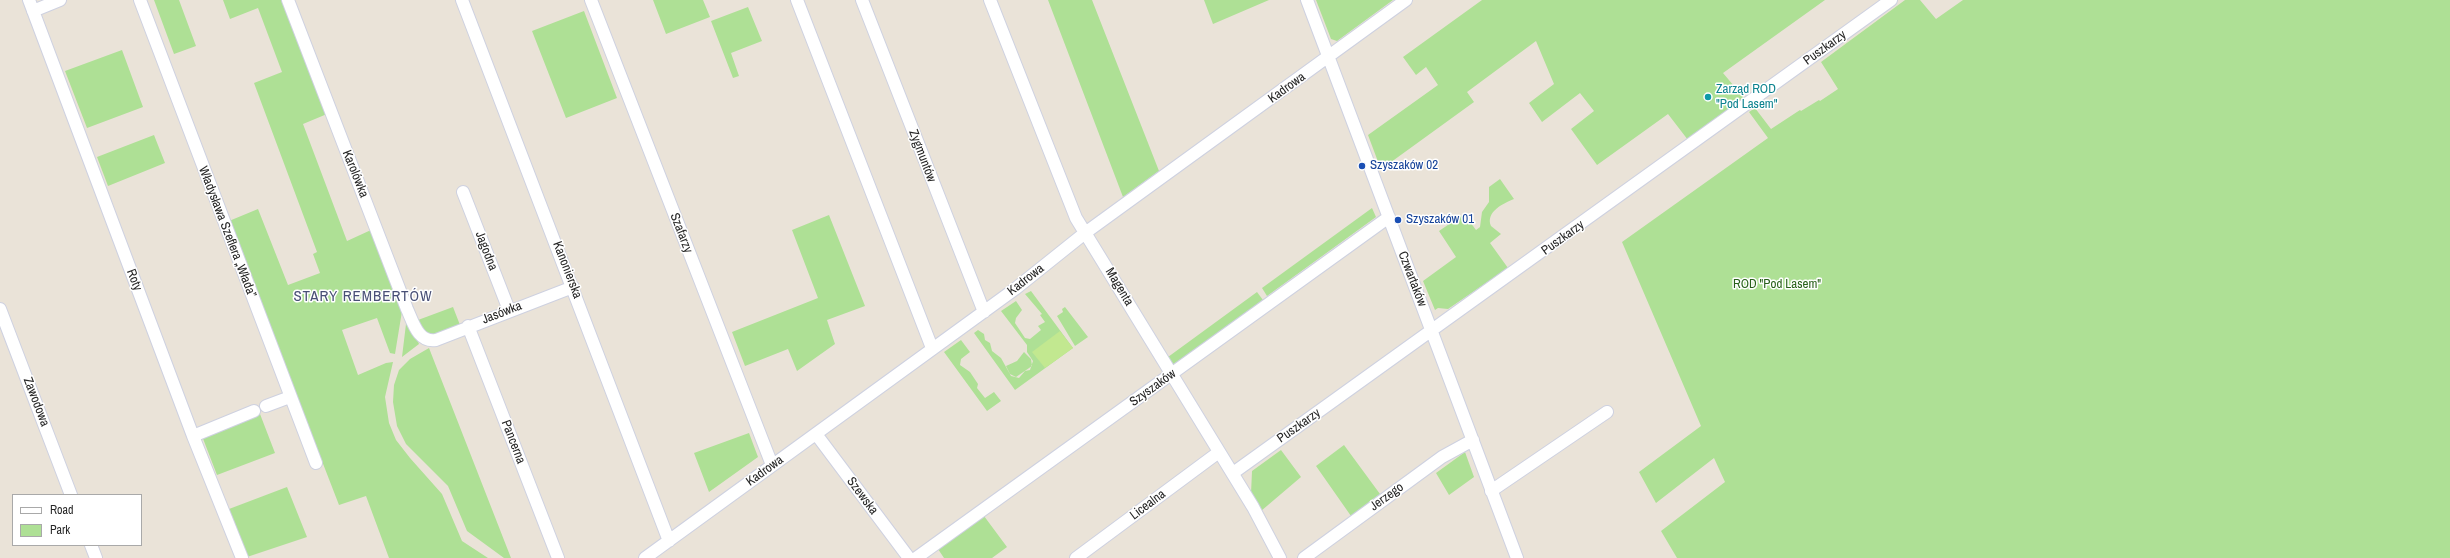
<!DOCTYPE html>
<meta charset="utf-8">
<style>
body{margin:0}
#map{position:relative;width:2450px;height:558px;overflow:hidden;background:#eae3d8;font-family:"Archivo Narrow",sans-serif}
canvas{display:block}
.legend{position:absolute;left:12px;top:494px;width:130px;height:52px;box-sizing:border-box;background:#fff;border:1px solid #a9a9a9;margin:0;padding:5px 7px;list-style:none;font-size:12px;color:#272727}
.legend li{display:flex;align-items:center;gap:8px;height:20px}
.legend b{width:20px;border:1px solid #a9a9a9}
</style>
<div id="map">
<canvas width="2450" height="558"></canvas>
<ul class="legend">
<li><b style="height:5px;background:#fff"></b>Road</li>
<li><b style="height:11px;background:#aee095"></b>Park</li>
</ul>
</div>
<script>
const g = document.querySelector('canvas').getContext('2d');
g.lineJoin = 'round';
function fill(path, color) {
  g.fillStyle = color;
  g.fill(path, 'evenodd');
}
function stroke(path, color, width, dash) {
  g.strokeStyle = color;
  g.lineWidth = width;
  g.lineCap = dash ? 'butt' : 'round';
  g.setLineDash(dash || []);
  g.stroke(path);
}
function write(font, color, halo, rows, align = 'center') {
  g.font = font + ' "Archivo Narrow",sans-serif';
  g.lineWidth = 3;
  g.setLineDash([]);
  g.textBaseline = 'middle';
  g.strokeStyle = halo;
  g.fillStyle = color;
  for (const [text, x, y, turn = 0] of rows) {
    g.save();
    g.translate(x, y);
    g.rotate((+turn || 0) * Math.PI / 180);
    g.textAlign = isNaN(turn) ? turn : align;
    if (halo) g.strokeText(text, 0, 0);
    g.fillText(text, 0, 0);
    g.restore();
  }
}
const green = new Path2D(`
 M154,0H179L196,46L174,54Z
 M223,0H282L327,114L303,124L347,241L371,230L403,305L395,354L390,353L377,318L342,330L358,375L386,363L393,362L385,397L389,423L396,440L410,458L442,494L462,541L488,558H389L366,496L339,505L229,221L258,209L288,285L320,273L313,254L317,252L254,83L282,72L258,8L230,19Z
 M653,0H703L710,17L666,34Z
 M1048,0H1092L1159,171L1123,197Z
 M1204,0H1269L1213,24Z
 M1316,0H1393L1337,41L1331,39Z
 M1482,0H1825L1723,73L1745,99L1688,140L1668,114L1597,165L1571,129L1594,111L1580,93L1542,122L1529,103L1554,84L1536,41L1467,92L1474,102L1387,165L1380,167L1368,135L1438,85L1426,67L1416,75L1403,57Z
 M1905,0H1920L1936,19L1963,0H2450V558H1677L1661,531L1725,482L1714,458L1656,503L1639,472L1701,426L1622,242L1768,138L1749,112L1755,108L1771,129L1800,110L1801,111L1819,100L1820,101L1838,89L1821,62Z
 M748,7L762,41L731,53L739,76L733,78L711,21Z
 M584,11L617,98L566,118L532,31Z
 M122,50L143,107L87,128L65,71Z
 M154,135L165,163L108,186L97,157Z
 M1500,179L1514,199C1504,203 1485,212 1491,226L1501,234L1490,243L1508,268L1448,309L1438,308L1435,310L1423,281L1456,257L1439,231L1464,214L1476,230L1480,227L1482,212L1489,202V187Z
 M1372,208L1376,217L1267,296L1262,288Z
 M829,215L865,306L827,320L835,344L797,371L788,349L745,366L732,332L818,298L792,230Z
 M1031,291L1073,348L1015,390L974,333L978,330L984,334L985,340L990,343L992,351L1001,358L1011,376L1019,378L1025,371L1030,370L1033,361L1027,352V345L1001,311L1016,301L1022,310L1016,318L1015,323L1025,338L1030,339L1041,330L1038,326L1045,322L1040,315L1042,314L1025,294Z
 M1257,292L1263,300L1173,365L1168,357Z
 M453,307L460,325L434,337L424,334L418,320Z
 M1065,307L1088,337L1075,346L1057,316L1063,312L1062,309Z
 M409,319L419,344L402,357L406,324Z
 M961,340L970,352L961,359L960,365L970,372L978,384L977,388L985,398L994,392L1001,401L987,411L944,352Z
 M429,348L511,558H504L467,531L448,486L406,444L397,426L393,402L394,385L399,370L410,359Z
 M1024,352L1031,359L1032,366L1016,377L1010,374L1006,366L1017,361Z
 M260,414L275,453L217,475L202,436Z
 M749,433L758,457L709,492L694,453Z
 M1344,445L1380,494L1351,516L1316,466Z
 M1281,450L1301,477L1261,511L1251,494L1252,471Z
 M1465,452L1474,477L1449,495L1436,473Z
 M287,487L307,537L247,557L229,509Z
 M984,516L1007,547L992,558H944L938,549Z`);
const pitch = new Path2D(`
 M1060,331L1073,348L1045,368L1032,352Z`);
const minor = new Path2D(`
 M29,0L193,436L242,558
 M140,0L316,463
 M288,0L407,309C413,322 418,343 436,340L573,287
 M462,0L669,541
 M591,0L772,465
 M797,0L932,348
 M862,0L984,312
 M990,0L1076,218L1253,507L1280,558
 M1307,0L1517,558
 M33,11L60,0
 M463,192L509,310
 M0,309L71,495
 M468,326L558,558
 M266,406L290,397
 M816,434L909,558
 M193,436L254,411
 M1233,473L1891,0
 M1491,491L1607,412
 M91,545L96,558
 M645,558L1015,289L1085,233L1406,0
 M916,558L1389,217
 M1076,558L1219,452
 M1304,558L1442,457L1473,440`);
const markers = [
 [1708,97,4,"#0f9aa8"],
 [1362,166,4,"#1a4fb4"],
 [1398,220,4,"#1a4fb4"]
];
const streetNames = [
 ["Puszkarzy",1825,48,-36],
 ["Kadrowa",1287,88,-36],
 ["Zygmuntów",922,156,69],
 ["Karolówka",355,174,68],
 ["Władysława Szeflera „Włada”",227,232,69],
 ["Szafarzy",681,233,69],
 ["Puszkarzy",1563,238,-36],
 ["Jagodna",486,251,69],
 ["Kanonierska",567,270,69],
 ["Czwartaków",1412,279,69],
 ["Roty",134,280,69],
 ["Kadrowa",1026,280,-38],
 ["Magenta",1119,287,59],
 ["Jasówka",502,313,-21],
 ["Szyszaków",1153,388,-36],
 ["Zawodowa",36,402,69],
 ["Puszkarzy",1299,426,-35],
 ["Pancerna",513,442,69],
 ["Kadrowa",765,471,-36],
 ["Szewska",862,496,53],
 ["Jerzego",1387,497,-36],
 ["Licealna",1148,505,-37]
];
const cultureNames = [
 ["Zarząd ROD",1716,90],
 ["\"Pod Lasem\"",1716,105]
];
const transitNames = [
 ["Szyszaków 02",1370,166],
 ["Szyszaków 01",1406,220]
];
const parkNames = [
 ["ROD \"Pod Lasem\"",1777,285]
];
const quarterNames = [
 ["STARY REMBERTÓW",363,297]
];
fill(green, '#aee095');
fill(pitch, '#c2e890');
stroke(minor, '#ced1e0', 14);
stroke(minor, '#fff', 12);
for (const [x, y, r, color] of markers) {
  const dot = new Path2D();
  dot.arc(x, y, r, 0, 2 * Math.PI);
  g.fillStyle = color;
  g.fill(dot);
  stroke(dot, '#fff', 1.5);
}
write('13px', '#272727', '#fff', streetNames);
write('13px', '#0d838f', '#fff', cultureNames, 'left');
write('13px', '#164399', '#fff', transitNames, 'left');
write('13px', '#28611a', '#fff', parkNames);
g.letterSpacing = '1px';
write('15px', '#495076', '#fff', quarterNames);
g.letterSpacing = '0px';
</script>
